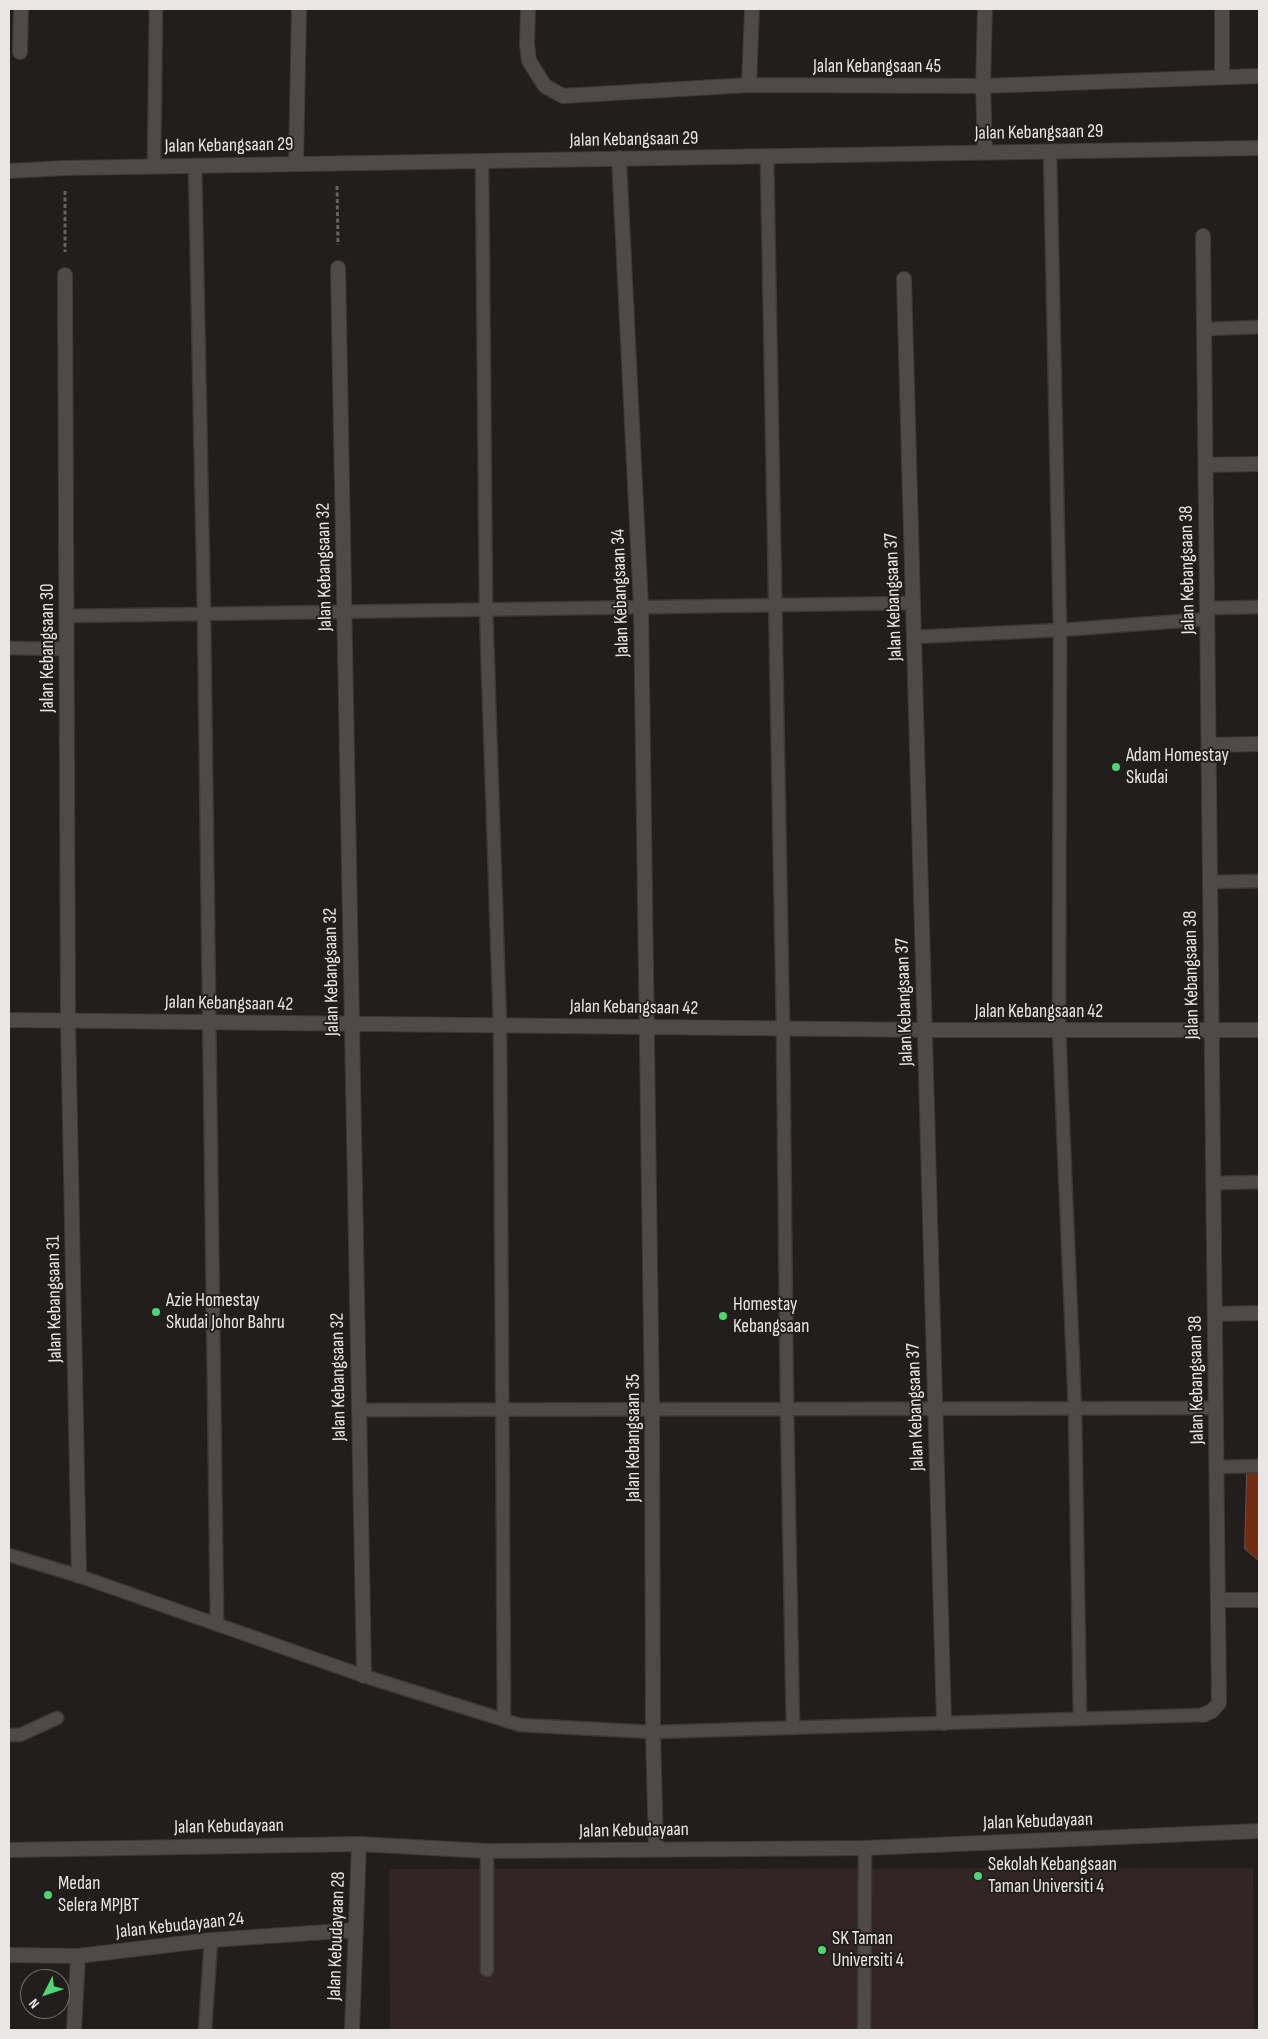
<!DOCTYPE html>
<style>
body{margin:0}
#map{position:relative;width:1268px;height:2039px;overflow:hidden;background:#231e1e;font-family:"Sofia Sans Condensed",sans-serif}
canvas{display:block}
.frame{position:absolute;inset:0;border:10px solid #eae6e6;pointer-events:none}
.north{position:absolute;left:20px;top:1969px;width:50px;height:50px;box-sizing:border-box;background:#231e1e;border:1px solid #736e6e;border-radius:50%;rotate:229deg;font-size:14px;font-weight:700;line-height:20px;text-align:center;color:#eae6e6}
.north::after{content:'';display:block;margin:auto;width:18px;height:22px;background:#4ed675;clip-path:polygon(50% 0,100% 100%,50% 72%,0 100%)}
</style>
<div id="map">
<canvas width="1268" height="2039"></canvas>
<div class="frame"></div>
<div class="north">N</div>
</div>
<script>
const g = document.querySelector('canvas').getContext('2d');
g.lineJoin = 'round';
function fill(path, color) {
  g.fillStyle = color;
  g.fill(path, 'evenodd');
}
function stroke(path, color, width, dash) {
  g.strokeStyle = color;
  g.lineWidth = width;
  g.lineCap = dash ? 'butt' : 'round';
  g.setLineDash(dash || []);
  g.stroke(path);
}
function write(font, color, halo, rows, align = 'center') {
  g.font = font + ' "Sofia Sans Condensed",sans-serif';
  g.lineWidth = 4;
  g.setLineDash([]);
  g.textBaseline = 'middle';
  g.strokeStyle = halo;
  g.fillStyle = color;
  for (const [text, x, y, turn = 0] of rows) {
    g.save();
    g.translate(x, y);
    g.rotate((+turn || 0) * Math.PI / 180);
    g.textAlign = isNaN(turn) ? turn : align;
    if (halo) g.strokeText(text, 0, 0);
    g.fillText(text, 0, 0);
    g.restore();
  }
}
const built = new Path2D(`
 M1253,1868L1254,2030H390L389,1869Z`);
const shadow = new Path2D(`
 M1257,1465H1259V1560L1246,1548L1248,1474Z`);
const building = new Path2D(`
 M1247,1473H1259V1561L1245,1549Z`);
const path = new Path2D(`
 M337,186L338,245
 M65,191V252`);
const service = new Path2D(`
 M1050,152L1060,630L1059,1030L1075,1409L1080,1719
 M767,156L783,1029L787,1409L793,1728
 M482,161L486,609L500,1026L504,1719
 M195,165L204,614L217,1623
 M154,166L156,9
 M1205,329L1259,327
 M1208,608L1259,607
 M67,616L913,603
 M914,637L1060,630L1208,619
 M9,648L67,649
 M1210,882L1259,881
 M1213,1183L1259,1182
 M359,1410L1216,1408
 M1217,1467L1259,1466
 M9,1555L79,1576L364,1676L520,1725L653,1732L1203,1715
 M9,1735H20L57,1718
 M487,1851V1970
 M205,2030L211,1940
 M864,2030L865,1848`);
const minor = new Path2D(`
 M528,9L527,44L529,61L545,86L563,96L749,85L983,86L1259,76
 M20,52L21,9
 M1222,76V9
 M749,85L752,9
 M985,152L983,86L985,9
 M619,158L641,607L652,1409L653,1732L656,1849
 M296,164L299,9
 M9,171L65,168L1259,148
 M1203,236L1219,1703L1212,1711L1203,1715
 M338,268L364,1676
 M65,275L68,1021L79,1576
 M904,279L944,1723
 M1206,465L1259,464
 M1209,745L1259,744
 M9,1020L925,1030H1259
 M1215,1314L1259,1313
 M1218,1600H1259
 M9,1955L78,1956L211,1940L356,1930
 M74,2030L78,1956
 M352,2030L359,1844`);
const tertiary = new Path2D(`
 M9,1850L359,1844L487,1851L865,1848L1259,1831`);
const markers = [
 [1116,767,5,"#4ed675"],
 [156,1312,5,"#4ed675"],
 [723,1316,5,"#4ed675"],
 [978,1876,5,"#4ed675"],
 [48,1895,5,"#4ed675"],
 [822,1950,5,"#4ed675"]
];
const streetNames = [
 ["Jalan Kebangsaan 45",877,67],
 ["Jalan Kebangsaan 29",1039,133,-1],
 ["Jalan Kebangsaan 29",634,140,-1],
 ["Jalan Kebangsaan 29",229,146,-1],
 ["Jalan Kebangsaan 32",325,567,-91],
 ["Jalan Kebangsaan 38",1188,570,-91],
 ["Jalan Kebangsaan 34",621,593,-92],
 ["Jalan Kebangsaan 37",894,597,-92],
 ["Jalan Kebangsaan 30",48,648,-90],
 ["Jalan Kebangsaan 32",332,972,-91],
 ["Jalan Kebangsaan 38",1192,975,-91],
 ["Jalan Kebangsaan 37",905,1002,-92],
 ["Jalan Kebangsaan 42",229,1004,1],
 ["Jalan Kebangsaan 42",634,1008,1],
 ["Jalan Kebangsaan 42",1039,1012],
 ["Jalan Kebangsaan 31",55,1299,-91],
 ["Jalan Kebangsaan 32",339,1377,-91],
 ["Jalan Kebangsaan 38",1197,1380,-91],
 ["Jalan Kebangsaan 37",916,1407,-92],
 ["Jalan Kebangsaan 35",634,1438,-90],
 ["Jalan Kebudayaan",1038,1822,-2],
 ["Jalan Kebudayaan",229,1827,-1],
 ["Jalan Kebudayaan",634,1831,-1],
 ["Jalan Kebudayaan 24",180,1926,-6],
 ["Jalan Kebudayaan 28",337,1936,-88]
];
const poiNames = [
 ["Adam Homestay",1126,756],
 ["Skudai",1126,778],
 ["Azie Homestay",166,1301],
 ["Skudai Johor Bahru",166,1323],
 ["Homestay",733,1305],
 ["Kebangsaan",733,1327],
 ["Sekolah Kebangsaan",988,1865],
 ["Taman Universiti 4",988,1887],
 ["Medan",58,1884],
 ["Selera MPJBT",58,1906],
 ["SK Taman",832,1939],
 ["Universiti 4",832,1961]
];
fill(built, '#312526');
fill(shadow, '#0007');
fill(building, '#732b0f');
stroke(building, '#605957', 1);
stroke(service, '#3e3939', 15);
stroke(minor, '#3e3939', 16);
stroke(tertiary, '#3e3939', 16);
stroke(path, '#686363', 3, [4, 2.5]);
stroke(service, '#50494a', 12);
stroke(minor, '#50494a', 14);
stroke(tertiary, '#50494a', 14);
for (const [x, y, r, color] of markers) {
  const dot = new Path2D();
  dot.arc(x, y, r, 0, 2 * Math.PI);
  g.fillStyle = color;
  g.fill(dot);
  stroke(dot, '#231e1e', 2);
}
write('19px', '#eae6e6', '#231e1e', streetNames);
write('19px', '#eae6e6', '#231e1e', poiNames, 'left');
</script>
